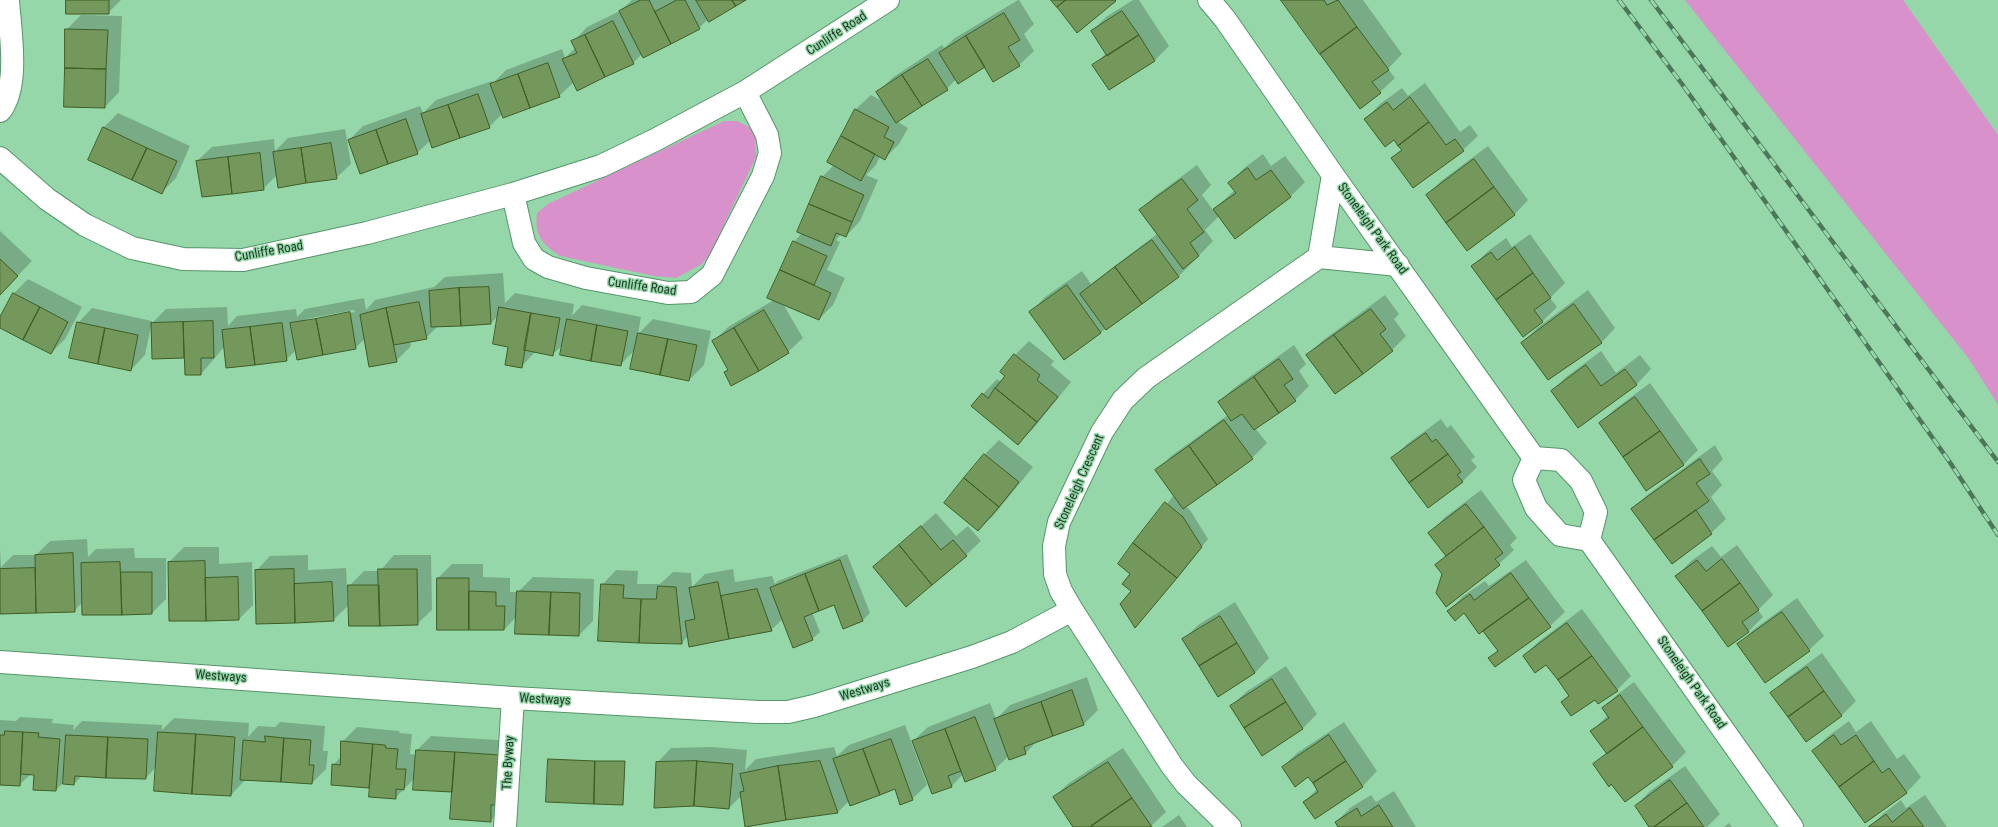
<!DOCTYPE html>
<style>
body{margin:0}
canvas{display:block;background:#95d7a8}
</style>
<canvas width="1998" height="827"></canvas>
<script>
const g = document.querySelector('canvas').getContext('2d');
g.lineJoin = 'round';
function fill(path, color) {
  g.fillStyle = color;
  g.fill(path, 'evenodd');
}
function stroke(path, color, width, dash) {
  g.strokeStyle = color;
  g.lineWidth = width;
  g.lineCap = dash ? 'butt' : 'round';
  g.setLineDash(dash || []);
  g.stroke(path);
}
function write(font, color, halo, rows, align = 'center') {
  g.font = font + ' "Roboto Condensed",sans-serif';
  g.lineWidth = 3;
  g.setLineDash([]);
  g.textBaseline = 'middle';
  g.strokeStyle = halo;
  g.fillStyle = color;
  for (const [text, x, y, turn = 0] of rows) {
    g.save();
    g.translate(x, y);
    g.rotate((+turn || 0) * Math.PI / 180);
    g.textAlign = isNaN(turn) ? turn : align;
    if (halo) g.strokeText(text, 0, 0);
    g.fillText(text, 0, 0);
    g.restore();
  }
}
const green = new Path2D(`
 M1685,0H1903L1998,135V405L1969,359Z
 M724,121H737L749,127L755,137L756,157L710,254L702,264L676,278L654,276L560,256C542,244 534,235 537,213L548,204Z`);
const shadow = new Path2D(`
 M67,0H121L108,13Z
 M632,0H744L708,19L699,28L642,54L633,63L574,82L559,96L502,114L489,127L431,140L417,153L349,140L363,126L420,106L423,113L436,100L492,81L493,83L506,70L562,49L565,58L575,48L573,42L587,27L620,11Z
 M1018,0H1019L1034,24L1024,34L1034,51L1019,65L985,66L956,79L947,89L899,120L898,122L908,128L899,144L885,158L880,156L876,165L866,175L878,180L860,221L846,236L841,234L836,240L840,242L827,270L845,278L833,305L819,319L783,304L803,338L788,352L725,372L729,369L713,342L728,327L774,300L769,297L794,242L802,233L822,177L834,165L828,162L856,109L871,95L884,102L878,92L892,78L942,45L944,48L955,38Z
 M1133,0H1139L1169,46L1155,60L1109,89L1094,66L1106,53L1092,31L1106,17Z
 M1282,0H1363L1402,54L1388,69L1395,78L1380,92Z
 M81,15L122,16L119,92L105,107L66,30Z
 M1425,83L1460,132L1470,125L1478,136L1463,150L1392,158L1402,149L1394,139L1366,119L1380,104L1402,88L1408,96Z
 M118,113L190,146L176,178L161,193L103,128Z
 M345,129L351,164L336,178L277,175L263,189L197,161L212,147L274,139L275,151L288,138Z
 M1488,146L1528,200L1514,215L1427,195L1441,181Z
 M1263,154L1271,166L1285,156L1305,182L1290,197L1219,216L1205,230L1213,241L1179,276L1064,359L1031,312L1045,297L1082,271L1091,284L1157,234L1140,211L1155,196L1197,165L1211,185L1202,195L1213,210L1235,190L1230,183L1244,168Z
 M0,231L32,261L0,294Z
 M1530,234L1565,283L1550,298L1557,307L1542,322L1473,266L1487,252L1506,238L1512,247Z
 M503,273L505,303L515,293L574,304L572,316L582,305L641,317L638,334L653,319L711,331L704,365L689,380L635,350L620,365L563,345L553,354L536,351L521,367L510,346L499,315L491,323L438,326L426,338L410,341L411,346L396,361L365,339L355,348L296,350L286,360L225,346L201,374L185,357L153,358L151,326L145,355L131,370L78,323L92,308L152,321V323L166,309L227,307L228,326L237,316L296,309L297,317L305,309L364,298L366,310L375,300L434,287L445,277ZM354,310L355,312L306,321V319Z
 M28,279L82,307L65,339L51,353L0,326V319L14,293Z
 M1588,290L1615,328L1601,343H1522L1537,328Z
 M1385,295L1399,314L1394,319L1406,336L1392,350L1308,355L1322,341Z
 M1029,341L1054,361L1051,365L1071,382L1033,429L1018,443L983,394L997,379L1001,382L1006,376L1015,355Z
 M1294,345L1306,364L1299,371L1309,386L1295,400L1255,428L1267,443L1252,458L1185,506L1190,510L1208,539L1136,627L1131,573L1120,564L1174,495L1157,471L1171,456L1228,415L1219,402L1234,388Z
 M1601,351L1616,373L1640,355L1651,369L1637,384L1578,427L1552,391L1566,377Z
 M1650,383L1698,450L1683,465L1600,423L1615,409Z
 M1441,419L1447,428L1451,425L1475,457L1471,460L1477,467L1462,482L1393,458L1407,444Z
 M999,440L1033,467L993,516L978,530L945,503L985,454Z
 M1715,445L1723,459L1712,471L1722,485L1711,497L1726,519L1711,533L1632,509L1647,495Z
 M1481,490L1517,538L1510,545L1514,550L1499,564L1443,574L1436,565L1446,555L1430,533L1444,518Z
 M936,513L956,536L968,526L981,541L966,555L874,567Z
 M87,539L88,557L96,549L134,548L135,558H166V599L152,613L83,614V602L74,611L0,613V548L1,567L13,555H36L50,541Z
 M1737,545L1773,595L1758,610L1763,617L1749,631L1729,646L1677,576L1691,561L1712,546L1721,557Z
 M184,547H219V564L252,562L253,605L239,619L170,620L169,562Z
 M847,554L870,613L863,620L843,627L834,604L812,612L820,632L812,639L783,619L771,630L690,645L688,636L682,643L602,585L616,570L638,571L637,584H660L673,572L691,573L692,587L705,574L733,569L735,582L772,576L775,584L778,581Z
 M308,555V570L346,568L348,606L333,620L256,571L270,556Z
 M394,555H431L432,610L417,624L349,586L364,571H380Z
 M1526,560L1565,612L1550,626L1490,658L1498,650L1484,629L1465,612L1449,611L1463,596L1485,581L1489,586Z
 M452,564H483V577L510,578V592H518L533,577L594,579L593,621L579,635L517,616L504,630L438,578Z
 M1797,598L1824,636L1809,650L1766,682L1739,644L1753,630Z
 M1235,602L1269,658L1255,673L1218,695L1183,640L1198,625Z
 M1582,609L1631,676L1617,690L1595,699L1562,702L1569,695L1547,663L1524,656L1538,642Z
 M1822,653L1856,701L1842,715L1806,741L1772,694L1786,679Z
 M1286,666L1317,714L1303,728L1262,754L1231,706L1246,692Z
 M1087,677L1098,710L1084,724L1037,741L1026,753L1010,759L1009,756L995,769L963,774L952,786L913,741L928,727L990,703L996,719L1010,705Z
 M1634,682L1686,752L1672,766L1612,783L1594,765L1607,752L1592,731L1608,715L1603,708L1618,694Z
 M20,717L53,719L52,723L74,725L73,730L82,721L162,725V730L174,718L249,723L248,737L258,726L275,727L280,722L325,726L323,751H328L326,769L312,783L245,780L231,795L157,766L146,778L82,776L74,784L65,781L56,790L35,774H31L19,785L0,784V720L16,721Z
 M1849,721L1856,732L1871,721L1897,759L1904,754L1921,777L1907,792L1865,821L1813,751L1827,737Z
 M1344,722L1377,771L1363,786L1315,818L1304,802L1317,789L1308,776L1283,767L1297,753Z
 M905,725L927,785L912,799L895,788L849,801L838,812L742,795L729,808L657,763L671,748L712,747L747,750L745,770L756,759L834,747L837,756L849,745Z
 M357,727L399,731L400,733L412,734L410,754L416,755L417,750L431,736L514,741L505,807L490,821L453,791L414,789L415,778L395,798L370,787L332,784L333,765L341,757L342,742Z
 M1123,748L1166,812L1150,827H1093L1091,825L1088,827H1074L1054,797L1069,783Z
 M1685,766L1720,814L1707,827H1651L1636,806L1650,791Z
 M1394,791L1416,827H1339L1336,822L1350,808L1371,795L1376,802Z
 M1925,795L1947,827H1870L1884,813L1901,800L1906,808Z
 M1179,815L1187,827H1162Z
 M1729,823L1732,827H1724Z`);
const building = new Path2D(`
 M66,0H109V14H66Z
 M641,0H649L671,44L643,58L619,11Z
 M677,0H685L700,29L671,44L655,12Z
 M696,0H732L736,6L709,22Z
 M732,0H746L736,6Z
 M1051,0H1066L1057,7Z
 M1066,0H1115L1116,1L1077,33L1057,7Z
 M1281,0H1324L1327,5L1338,0L1357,27L1320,54Z
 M1122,11L1139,35L1107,56L1091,31Z
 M1004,13L1020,40L1008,47L1020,66L993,82L966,36Z
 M613,21L634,64L605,77L585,35Z
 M1357,27L1389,70L1372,82L1381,93L1360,109L1320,54Z
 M65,29L108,30L106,69L65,68Z
 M585,35L605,77L577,91L562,59L577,53L571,41Z
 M1139,35L1155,61L1109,90L1092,65Z
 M966,36L985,67L958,84L939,53Z
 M928,59L948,90L922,106L902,75Z
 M548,63L560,97L530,108L518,74Z
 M65,68L106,69L105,108L64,107Z
 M518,74L530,108L503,118L490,84Z
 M902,75L922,106L896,123L876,92Z
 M478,94L490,128L460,138L448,105Z
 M1410,97L1429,122L1398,146L1394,140L1385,147L1364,119L1387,102L1393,110Z
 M448,105L460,138L432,148L421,114Z
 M855,109L889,127L884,137L894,142L885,160L841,136Z
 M406,119L418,154L388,164L376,130Z
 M1429,122L1446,145L1455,139L1464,151L1413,188L1391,158L1402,150L1398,146Z
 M103,127L147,148L132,180L88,160Z
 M376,130L388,164L360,174L348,140Z
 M841,136L875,154L861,181L827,162Z
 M331,143L337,179L306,183L301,148Z
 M147,148L177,161L162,194L132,180Z
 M301,148L306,183L278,188L273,152Z
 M260,153L264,190L232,194L228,157Z
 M228,157L232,194L202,197L196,161Z
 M1474,159L1494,187L1446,223L1426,195Z
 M1248,168L1256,180L1271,170L1291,197L1235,239L1213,209L1236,193L1228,183Z
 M821,176L864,195L852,222L809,204Z
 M1182,179L1198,200L1187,209L1204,232L1190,243L1199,256L1183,269L1139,210Z
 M1494,187L1515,215L1467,251L1446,223Z
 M809,204L852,222L846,237L836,233L831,246L797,232Z
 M1152,240L1179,277L1142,304L1115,267Z
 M793,241L827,256L814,285L780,270Z
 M1515,247L1533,273L1496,300L1471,266L1491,252L1497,260Z
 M0,259L18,276L0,295Z
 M1115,267L1142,304L1106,330L1080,294Z
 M780,270L831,293L819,320L767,298Z
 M1533,273L1551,298L1534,310L1543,322L1523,337L1496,300Z
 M1067,285L1101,333L1064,360L1029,312Z
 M489,287L491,324L461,326L459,288Z
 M459,288L461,326L431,327L429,291Z
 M13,293L40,307L23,340L0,328V317Z
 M419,302L427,339L394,345L386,308Z
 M1574,304L1602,343L1548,380L1521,343Z
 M40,307L68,322L51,354L23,340Z
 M499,307L531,313L522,368L505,365L508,347L493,344Z
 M386,308L397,362L369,367L360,315Z
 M1371,309L1386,329L1380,334L1393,351L1363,374L1334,335Z
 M764,310L789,353L759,371L734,328Z
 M350,312L356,349L323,355L316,319Z
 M531,313L560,318L553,356L524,350Z
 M316,319L323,355L297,360L290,323Z
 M567,319L597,325L591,361L560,355Z
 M213,321L214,358H201V375H185L183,322Z
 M77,322L105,328L98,364L69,358Z
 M183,322L184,358L152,359L151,323Z
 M282,323L287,361L255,365L250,327Z
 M597,325L628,331L621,366L591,361Z
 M250,327L255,365L226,368L222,330Z
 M105,328L138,335L131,371L98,364Z
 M734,328L759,371L731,386L724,372L728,370L712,341Z
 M638,333L668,339L660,375L630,369Z
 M1334,335L1363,374L1335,394L1306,355Z
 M668,339L697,345L689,381L660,375Z
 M1014,354L1040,375L1037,380L1058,397L1037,422L995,388L1005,376L1000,372Z
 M1279,359L1293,379L1284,385L1296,401L1279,413L1254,377Z
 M1586,365L1601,386L1625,369L1637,385L1578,428L1551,391Z
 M1254,377L1279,413L1254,430L1242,414L1231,421L1218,402Z
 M995,388L1037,422L1018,445L971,406L982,393L988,398Z
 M1635,397L1660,431L1623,457L1599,423Z
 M1224,420L1253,459L1217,485L1189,446Z
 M1660,431L1684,465L1646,491L1623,457Z
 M1426,433L1432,442L1436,439L1448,454L1409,483L1391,458Z
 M1189,446L1217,485L1183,509L1155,470Z
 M984,454L1019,482L999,507L964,478Z
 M1448,454L1461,472L1457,475L1463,482L1428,508L1409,483Z
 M1700,459L1710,474L1696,483L1709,501L1654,540L1631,509Z
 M964,478L999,507L978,531L944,503Z
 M1165,502L1183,517L1202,547L1177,578L1133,543Z
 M1466,504L1484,527L1446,556L1428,533Z
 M1696,510L1712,534L1672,564L1654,540Z
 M921,526L941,550L953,540L967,556L932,585L899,545Z
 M1484,527L1503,553L1495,559L1500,565L1446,607L1436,593L1442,574L1435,565Z
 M1133,543L1177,578L1135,628L1120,604L1131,591L1122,584L1130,574L1118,564Z
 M899,545L932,585L906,607L873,567Z
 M73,553L75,612L36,613L35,555Z
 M1722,559L1740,583L1702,611L1675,576L1697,560L1706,571Z
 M840,560L863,621L843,629L834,605L819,611L805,574Z
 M205,561L206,621H169L168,562Z
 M120,562L122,615H82L81,563Z
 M35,568L36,613L0,614V569Z
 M294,569L295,623L256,624L255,570Z
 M378,569H417L418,625L380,626Z
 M121,572H152V614L122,615Z
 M1511,573L1529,598L1479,634L1464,613L1455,621L1447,611L1470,594L1474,600Z
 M805,574L819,611L804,617L813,640L793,648L770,588Z
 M238,577L239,620L206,621L205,578Z
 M437,578H469V630H437Z
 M332,582L334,621L295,623L294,584Z
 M718,582L729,639L689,647L685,621L695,619L689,588Z
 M1740,583L1759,610L1742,622L1749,632L1728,647L1702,611Z
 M601,584L624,585L623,598L641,599L639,643L598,641Z
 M348,585H379L380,626H349Z
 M658,586L676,587L682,644L639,643L641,599H656Z
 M757,589L772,631L729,639L721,596Z
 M469,591L496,592V606H505L504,630H469Z
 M517,591L551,592L549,635L515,634Z
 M551,592L580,593L579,636L549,635Z
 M1529,598L1551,627L1495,667L1488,658L1498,651L1483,631Z
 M1782,612L1810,651L1765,683L1737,644Z
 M1220,616L1237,643L1199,666L1182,639Z
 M1567,623L1592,656L1558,680L1546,665L1535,673L1523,656Z
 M1237,643L1255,673L1218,697L1199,666Z
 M1592,656L1618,691L1598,704L1595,700L1571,716L1561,702L1569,696L1558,680Z
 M1807,667L1824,691L1788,717L1770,693Z
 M1272,679L1286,702L1244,728L1230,706Z
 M1072,690L1084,725L1053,736L1041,702Z
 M1824,691L1842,716L1806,742L1788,717Z
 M1620,695L1643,727L1607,754L1590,731L1609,718L1602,708Z
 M1041,702L1053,736L1024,747L1026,754L1009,760L994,719Z
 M1286,702L1303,729L1262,756L1244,728Z
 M975,717L996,770L965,782L945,729Z
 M1643,727L1673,767L1625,802L1611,784L1609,787L1593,764Z
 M945,729L961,771L948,776L952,787L932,794L912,741Z
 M5,731L23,732L20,786L0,785V735H4Z
 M23,732L39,733L38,737L60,739L56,791L33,790L34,775L21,774Z
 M158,732L196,734L192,794L154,791Z
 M196,734L235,737L231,796L192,794Z
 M66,735L108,737L106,778L75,776L74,785L63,784Z
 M1329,735L1346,761L1313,783L1308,777L1295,787L1282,767Z
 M1834,735L1841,745L1856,735L1874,761L1839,787L1812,751Z
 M265,736L284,738L281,782L240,780L243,740L265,742Z
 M108,737L148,739L146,779L106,778Z
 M284,738L311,740L309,765H314L312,784L281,782Z
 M891,739L913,800L900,805L895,789L880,795L863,749Z
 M341,741L373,744L369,788L331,785L332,764L340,765Z
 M373,744L385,745L386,748L398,749L396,769H406L404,790L396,789V799L369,797Z
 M863,749L880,795L850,806L833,759Z
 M416,750L455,752L452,792L413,790Z
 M455,752L500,755L497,805H491V822L450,819Z
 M548,759L595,761L594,804L546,802Z
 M595,761H625L623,805L594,804Z
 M697,761L694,806L654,808L656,762Z
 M697,761L733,764L729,809L694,806Z
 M820,761L838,813L786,820L778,766Z
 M1346,761L1363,787L1315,819L1303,802L1318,792L1313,783Z
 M1874,761L1882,773L1889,768L1907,793L1865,823L1839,787Z
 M1108,762L1132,798L1090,827H1073L1053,797Z
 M778,766L786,820L745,827L740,792L744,791L740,774Z
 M1670,780L1687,803L1654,827H1649L1635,806Z
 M1132,798L1152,827H1091V826Z
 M1687,803L1704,827H1654Z
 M1379,805L1393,827H1338L1335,822L1357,808L1361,816Z
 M1910,808L1924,827H1868L1886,814L1892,822Z`);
const street = new Path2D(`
 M1209,0L1225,19L1333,175L1534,458
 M0,111C20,86 10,31 8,0
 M0,158L47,199L85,225L132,248L183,259L243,260L367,233L513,194L601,166L655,140L745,92L888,0
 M513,194L524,243L534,259L548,267L586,278L668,293L691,292L712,275L763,176L770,153L767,135L745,92
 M1319,257L1398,265
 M1534,458L1524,480L1536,508L1560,535L1589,540L1792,827
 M1534,458L1561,460L1581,481L1596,512L1589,540
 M0,662L513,698L758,712H788L814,706L972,657L1012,642L1072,610
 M505,827L513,698
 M1230,827L1186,784L1172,766L1072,610L1061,591L1055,574L1054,546L1059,522L1102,432L1123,400L1146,378L1319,257L1333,175`);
const rail = new Path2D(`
 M1619,0L1682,84L1949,461L1998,535
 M1651,0L1998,462`);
const streetNames = [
 ["Cunliffe Road",837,34,-33],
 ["Stoneleigh Park Road",1372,229,54],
 ["Cunliffe Road",269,252,-10],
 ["Cunliffe Road",642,287,8],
 ["Stoneleigh Crescent",1080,482,-66],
 ["Westways",221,677,4],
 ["Stoneleigh Park Road",1691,683,55],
 ["Westways",865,690,-17],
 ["Westways",545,700,3],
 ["The Byway",509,763,-87]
];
fill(green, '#d891cb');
fill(shadow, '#0003');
fill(building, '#74975b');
stroke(building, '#3e5e23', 1);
stroke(street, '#55956a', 24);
stroke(street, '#fff', 22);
stroke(rail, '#4c7759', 4.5);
stroke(rail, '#95d7a8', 3, [9]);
write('13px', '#1d3926', '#95d7a8', streetNames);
</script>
